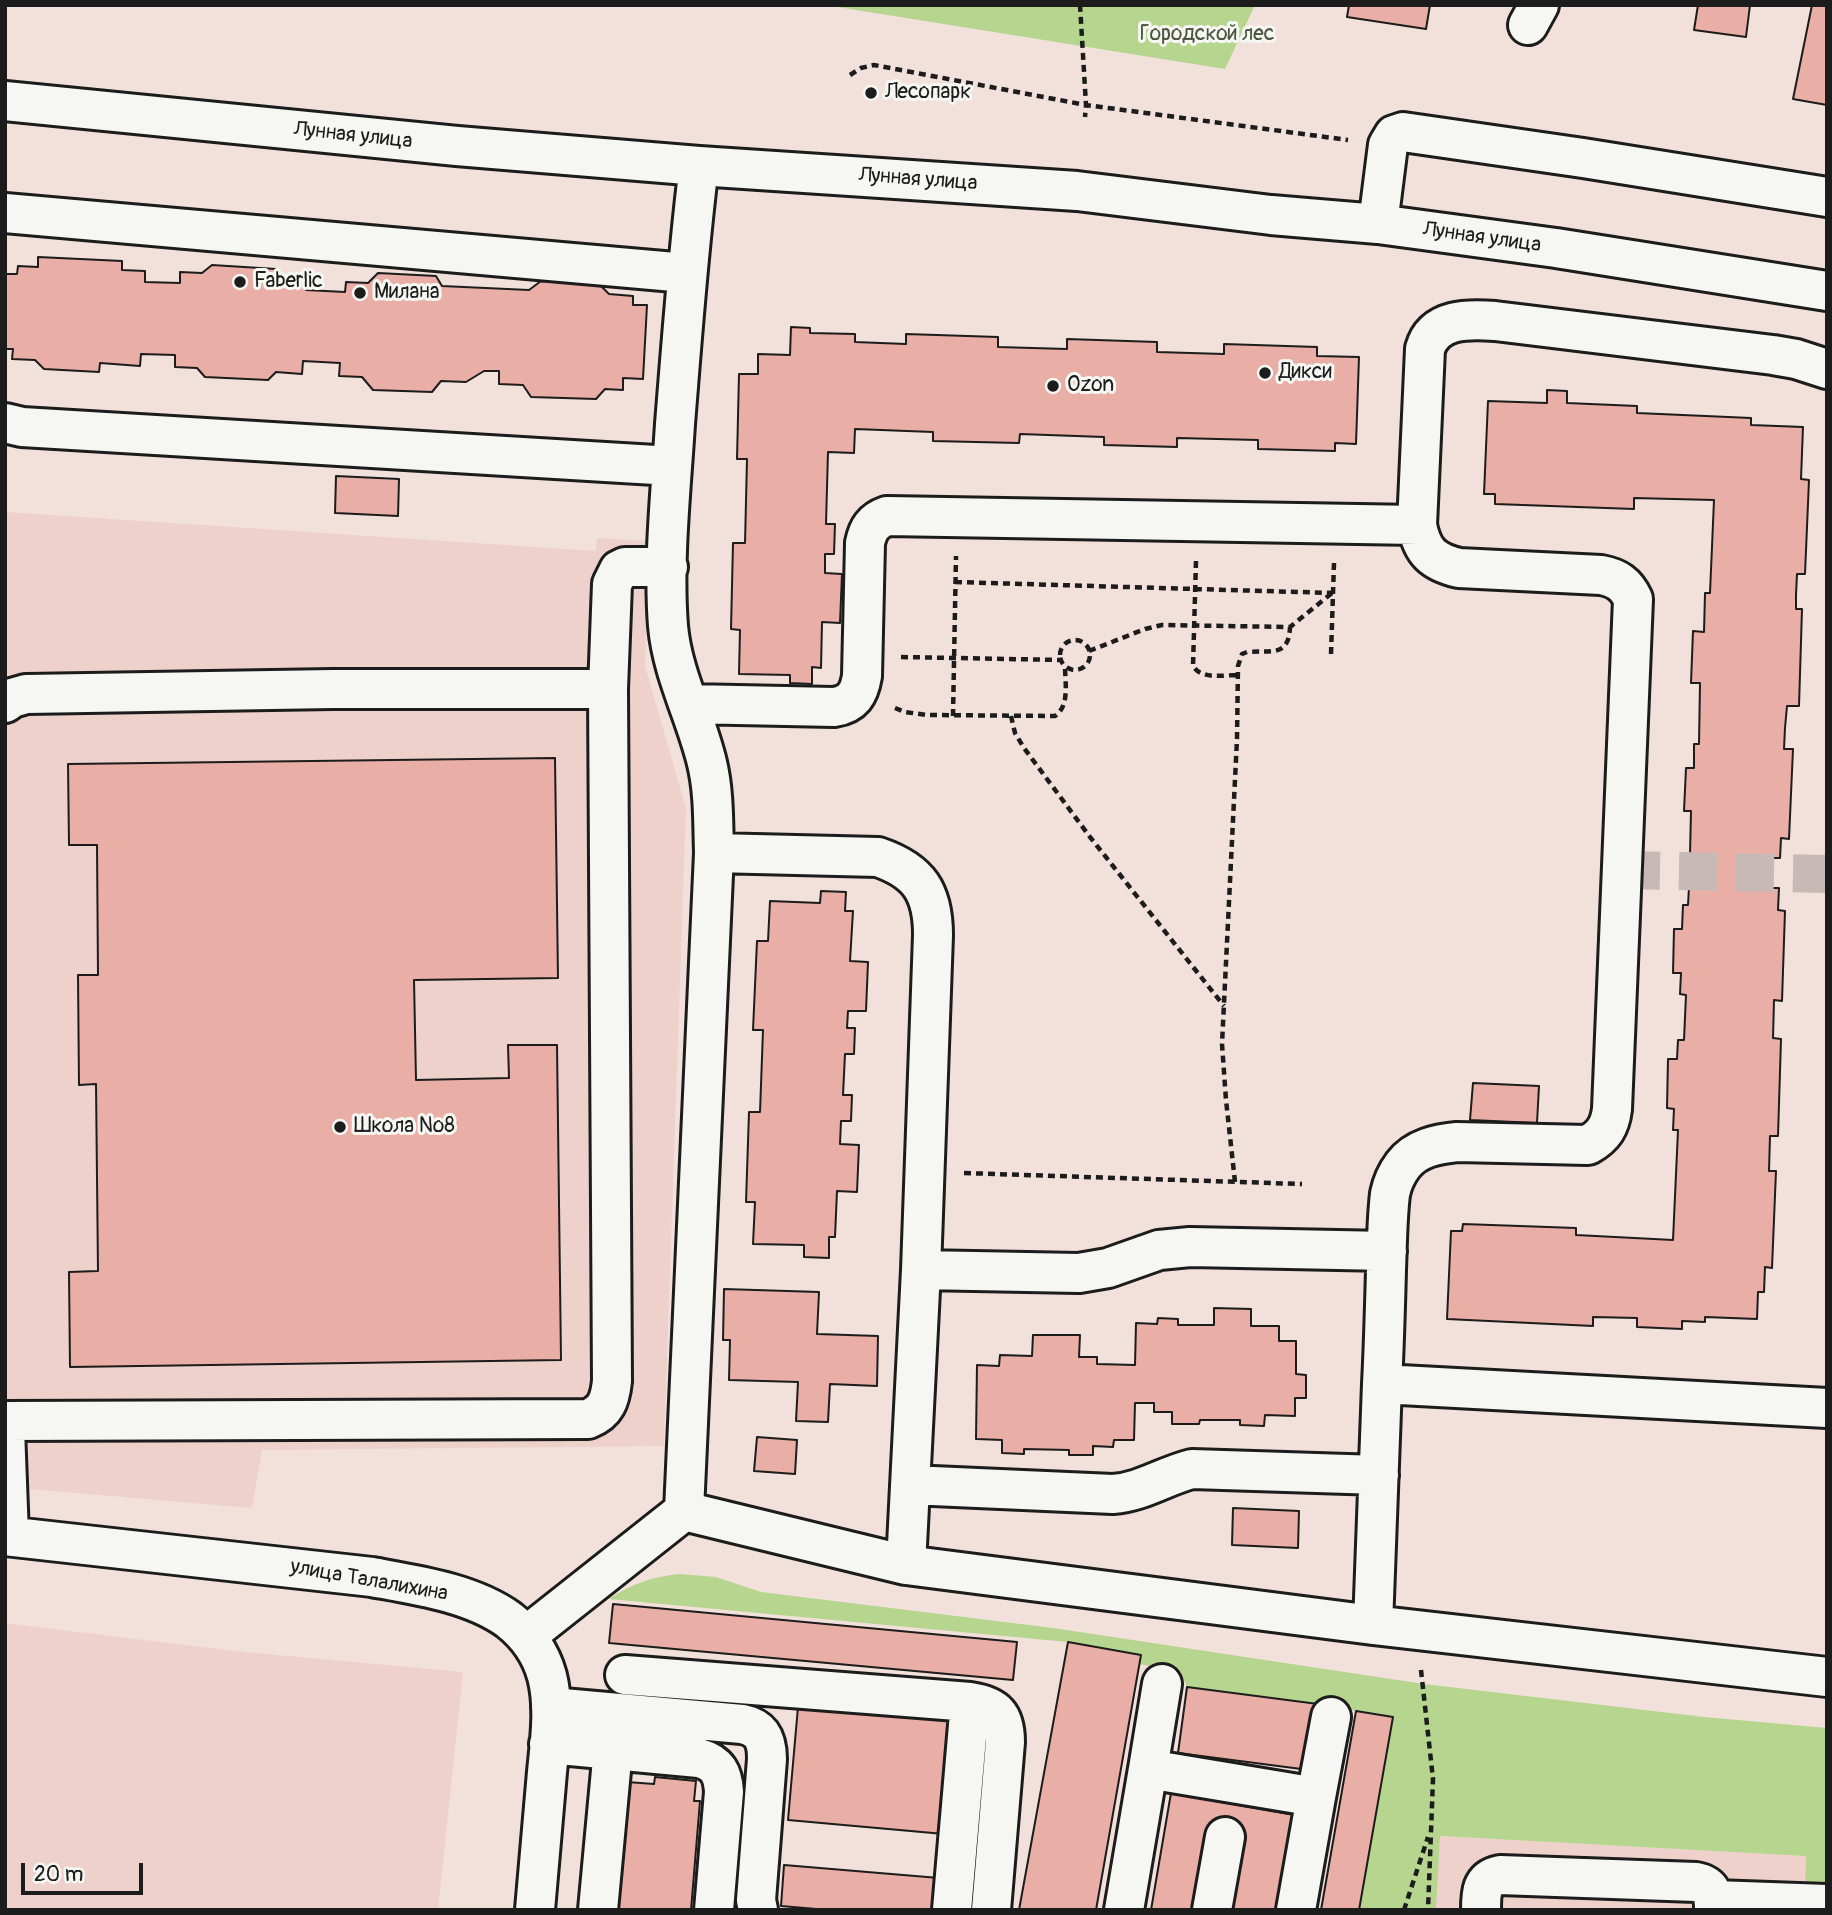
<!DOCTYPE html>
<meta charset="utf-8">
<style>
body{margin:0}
#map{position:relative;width:1832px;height:1915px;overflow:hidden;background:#f2e0db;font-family:Pangolin,sans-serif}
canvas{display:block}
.frame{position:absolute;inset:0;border:7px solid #1c1c1c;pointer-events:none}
.scale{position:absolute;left:21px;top:1863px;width:122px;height:32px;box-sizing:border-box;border:4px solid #1c1c1c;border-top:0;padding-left:9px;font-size:21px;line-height:24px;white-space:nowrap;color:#1c1c1c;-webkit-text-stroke:5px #f6f6f2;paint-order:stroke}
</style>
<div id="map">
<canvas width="1832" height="1915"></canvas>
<div class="frame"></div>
<div class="scale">20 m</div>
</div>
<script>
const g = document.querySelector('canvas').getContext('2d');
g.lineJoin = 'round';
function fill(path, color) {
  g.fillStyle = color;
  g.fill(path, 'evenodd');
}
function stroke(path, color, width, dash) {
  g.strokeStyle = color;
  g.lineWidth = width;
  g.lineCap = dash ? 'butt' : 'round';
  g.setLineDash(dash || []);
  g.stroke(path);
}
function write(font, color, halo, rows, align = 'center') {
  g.font = font + ' Pangolin,sans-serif';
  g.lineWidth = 6;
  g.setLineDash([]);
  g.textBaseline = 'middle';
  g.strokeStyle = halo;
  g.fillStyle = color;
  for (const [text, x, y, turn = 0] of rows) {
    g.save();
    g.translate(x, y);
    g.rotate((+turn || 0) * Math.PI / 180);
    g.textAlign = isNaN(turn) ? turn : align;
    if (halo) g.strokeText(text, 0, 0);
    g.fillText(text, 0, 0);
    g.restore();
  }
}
const built = new Path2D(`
 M5,512L596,551L597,538L649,541L645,666L686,808L664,1446L262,1450L252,1508L5,1487Z
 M5,1623L234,1651L463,1672L438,1910H5Z
 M1439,1836L1806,1856L1804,1910H1436Z`);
const green = new Path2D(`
 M825,5H1255L1225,69Z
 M680,1574L716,1577L761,1592L1053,1628L1424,1684L1704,1717L1827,1728V1885L1805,1884L1806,1856L1440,1836L1436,1910H1359L1392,1717L1318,1704L1187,1687L1180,1671L1139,1664L1141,1655L1068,1642L609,1599C634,1583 651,1577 680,1574Z`);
const building = new Path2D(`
 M1349,5H1430L1426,29L1347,17Z
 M1698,5H1750L1746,37L1694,30Z
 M1812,5H1827V105L1793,99Z
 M38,257L122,261V270L145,271V282L180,283V272L202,273L212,265L276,269L284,278L306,279V290L345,292L346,282L368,283L378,273L436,276L442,286L529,290L541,281L600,285L609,294L633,296V305H647L643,379L623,378V390L605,389L596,399L531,397L523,385L499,384V371H484L466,382L441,381L432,392L373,390L362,377L339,376L340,363L303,361L302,374L276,372L268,380L205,377L197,368L175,367V355L141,354L140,366L100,363L99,372L44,369L35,360L12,359L13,349H5V274H17L18,266L38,267Z
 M791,327L810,328V333L855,334V342L906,344V334L998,337V347L1067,349V339L1157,342V352L1224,354V344L1317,347V356L1359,357L1356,444L1335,443V451L1258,449V440L1177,438V447L1104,445V437L1020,434L1019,443L933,441V432L855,429L854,453L828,452L826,524H835L834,554H825V573L842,574L840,623L822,622L821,668L812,667V684L790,683V675L739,674L740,630L731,629L733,543H745L747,459H737L739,374H758V354L790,355Z
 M1547,390L1567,391V403L1637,406V413L1751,418V425L1803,427L1801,479L1809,480L1805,574H1797L1796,595V609H1802L1799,706H1787L1785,728L1784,749H1793L1789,839L1781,838L1780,858H1766L1765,888H1779L1778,910L1785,911L1782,1001L1774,1000L1773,1038L1781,1039L1778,1136H1770L1769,1171H1776L1772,1268L1765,1267L1764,1292H1758L1757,1319L1705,1317V1322L1682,1321V1329L1637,1327V1318L1593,1317V1326L1447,1319L1451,1231H1462L1463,1224L1576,1228V1235L1673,1240L1678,1130H1673L1674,1109L1667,1108L1668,1059H1677L1678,1040H1684L1686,995L1680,994L1681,973H1673L1674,929H1682L1683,905H1688L1689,887H1696L1697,856L1690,855L1691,811H1684L1686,768H1694V744H1699L1700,683H1691L1693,631L1704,632L1705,593H1710L1714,500L1634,498V509L1495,504V494H1484L1488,401L1547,403Z
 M336,476L399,479L398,516L335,513Z
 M555,758L558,978L414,980L416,1080L509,1078L508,1045H557L561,1360L70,1367L69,1272L98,1271L96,1084L79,1085L78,975H98L97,845H69L68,764Z
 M821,891L846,892L845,911H853L850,961L868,962L866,1011H848L847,1028H855L854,1054H845L843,1095H852L851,1121H841L840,1144L859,1145L857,1192L837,1191L835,1237H829V1258L804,1257V1245L753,1244L755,1202H746L749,1112H760L763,1030H753L757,941H768L770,901L820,903Z
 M1473,1083L1539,1086L1537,1123L1470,1120Z
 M724,1289L819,1292L817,1334L878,1336L877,1386L830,1384L828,1422L796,1421L798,1382L729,1380L730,1340H723Z
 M1214,1308L1251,1309V1326H1279V1341H1296V1374L1306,1375V1398H1295V1416L1265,1415L1264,1426L1240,1425V1420H1200L1199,1424H1172V1412H1154V1403H1135L1134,1440H1114L1113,1447L1093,1446V1455H1069V1450L1024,1449V1454L1002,1453V1440L976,1439L977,1365L999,1366L1000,1355L1032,1356L1033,1335H1080L1079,1357H1097V1364L1135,1365L1136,1323L1157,1324L1158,1318L1178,1319V1325H1214Z
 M757,1437L797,1440L795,1474L754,1471Z
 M1233,1508L1299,1511L1298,1548L1232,1545Z
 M613,1604L1017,1642L1013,1680L609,1643Z
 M1068,1642L1141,1655L1096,1910H1019Z
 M1187,1687L1318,1704L1309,1770L1178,1753Z
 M798,1707L954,1721L944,1834L788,1820Z
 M1356,1711L1393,1717L1359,1910H1321Z
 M655,1777L696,1781L694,1801H700L691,1910H616L627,1782L654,1784Z
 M1171,1793L1294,1815L1278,1910H1151Z
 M784,1865L939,1878L936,1910H828L781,1906Z`);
const minorTunnel = new Path2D(`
 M1622,870L1827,874`);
const path = new Path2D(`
 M1080,5L1086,105L1085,117
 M850,75L861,68L874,65L1086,105L1348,140
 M1196,561L1193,666C1202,680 1223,675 1238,675
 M955,582L1333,593
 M1060 655a15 15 0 1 1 30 0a15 15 0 1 1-30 0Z
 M1089,651L1145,629L1162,625L1290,627L1332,593
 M1331,654L1334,563
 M901,657L1062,660
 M895,708L905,712L927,715L1055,716C1070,706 1065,682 1065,666
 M953,716L956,556
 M1011,716L1015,733L1024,748L1090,837L1224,1006
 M964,1173L1302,1184
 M1235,1182L1226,1100L1222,1044L1237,739L1238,666L1242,654L1247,652C1270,650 1289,658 1290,627
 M1421,1670L1433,1779L1428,1910
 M1404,1910L1428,1837`);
const minor = new Path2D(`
 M1528,25L1539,5
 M5,101L457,146L699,166L1077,191L1271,215L1378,224L1556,248L1827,291
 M5,213L686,273
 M1378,224L1388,145L1394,135L1403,132L1583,158L1827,197
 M1827,369L1796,359L1773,355L1495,321C1468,319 1434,318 1425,349L1417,525C1422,552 1433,562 1459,568L1601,575C1617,578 1626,584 1633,599L1612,1109C1610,1126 1604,1136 1588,1145L1457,1142C1437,1144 1416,1148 1403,1165C1397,1173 1392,1184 1390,1194C1387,1219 1387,1245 1386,1270C1385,1308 1384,1346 1382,1384L1827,1408
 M5,423L22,427L672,466
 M608,689L612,584L619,570L625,567H668
 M5,703L12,698L26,694L333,689H608L612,1381C610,1400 606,1412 588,1419L5,1421
 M689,704L834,707C853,704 859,694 862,676L865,543C868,529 873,521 887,516L1417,525
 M714,853L878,857C919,871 933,892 933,935L921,1270L906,1565
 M921,1270L1079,1273L1108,1268L1159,1250L1190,1247L1387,1251
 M5,1429L9,1536
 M910,1485L1113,1494C1142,1492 1164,1476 1192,1469L1379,1475
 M684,1511L906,1565L1373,1625L1827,1677
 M5,1536L372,1577C416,1585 472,1593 509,1620C527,1634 541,1654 547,1676C555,1707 550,1741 547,1772C543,1818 539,1864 535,1910
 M1373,1625L1382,1384
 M526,1636L684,1511L714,853C713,823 714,792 707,763C696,717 672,673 668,626C663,561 671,489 675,424C682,338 688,252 699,166
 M625,1675L970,1702C996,1706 1005,1715 1005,1742L991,1910
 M551,1707L742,1724C762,1728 767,1740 767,1759L756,1900L758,1910
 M549,1744L699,1758C718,1763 723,1774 724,1792L714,1910
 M1148,1769L1162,1684
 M1316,1797L1331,1717
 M1714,1900L1827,1904
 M598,1910L613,1749
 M952,1910L970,1702
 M1124,1910L1148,1769L1316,1797L1296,1910
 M1212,1910L1225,1837
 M1481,1910C1481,1893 1481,1879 1500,1875L1696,1882C1712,1885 1714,1895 1714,1910`);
const markers = [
 [871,93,7,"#1c1c1c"],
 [240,282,7,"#1c1c1c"],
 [360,293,7,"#1c1c1c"],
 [1265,373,7,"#1c1c1c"],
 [1053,386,7,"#1c1c1c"],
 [340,1127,7,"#1c1c1c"]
];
const parkNames = [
 ["Городской лес",1207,35]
];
const poiNames = [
 ["Лесопарк",885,93],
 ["Faberlic",254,282],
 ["Милана",374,293],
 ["Дикси",1279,373],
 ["Ozon",1067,386],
 ["Школа №8",354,1127]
];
const streetNames = [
 ["Лунная улица",353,136,6],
 ["Лунная улица",918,180,4],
 ["Лунная улица",1482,238,8],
 ["улица Талалихина",369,1581,10]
];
fill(built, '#efd1cb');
fill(green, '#b6d58e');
fill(building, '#e9aea6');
stroke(building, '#1c1c1c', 2);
stroke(minorTunnel, '#c7b9b5', 38, [38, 19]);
stroke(minor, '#1c1c1c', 44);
stroke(path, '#1c1c1c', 4.5, [7, 5]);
stroke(minor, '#f6f6f2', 38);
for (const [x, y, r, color] of markers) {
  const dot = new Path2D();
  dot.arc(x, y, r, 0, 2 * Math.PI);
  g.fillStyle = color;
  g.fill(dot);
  stroke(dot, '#f6f6f2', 2.5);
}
write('21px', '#4a543e', '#f6f6f2', parkNames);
write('21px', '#1c1c1c', '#f6f6f2', poiNames, 'left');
write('21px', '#1c1c1c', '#f6f6f2', streetNames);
</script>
